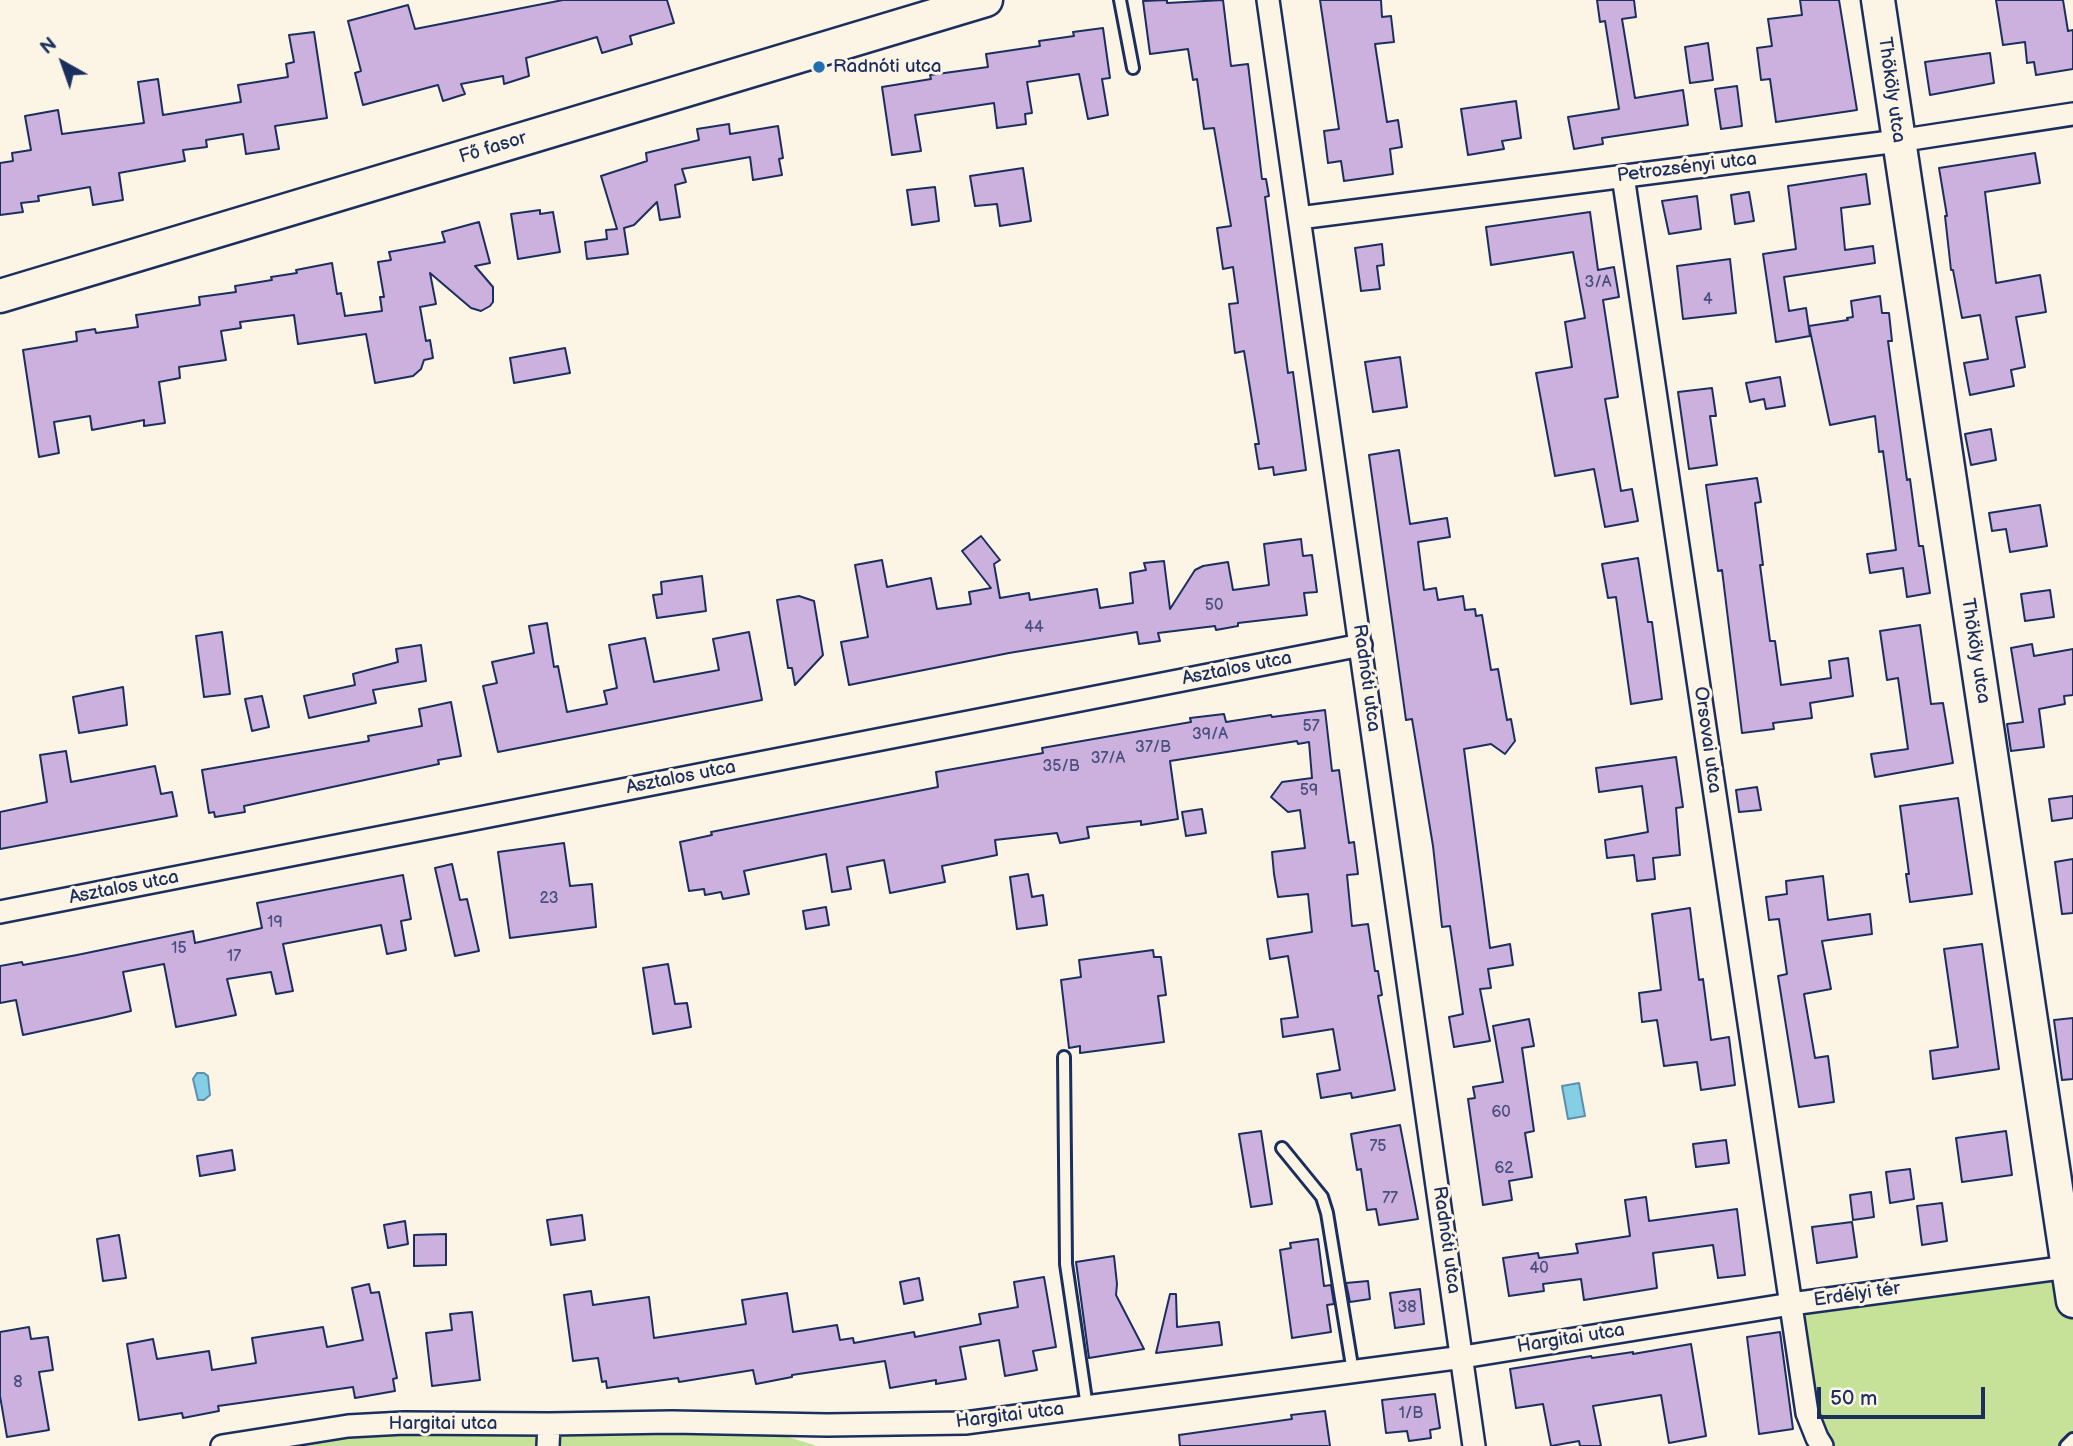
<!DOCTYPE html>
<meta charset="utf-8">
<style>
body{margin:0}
#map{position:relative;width:2073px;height:1446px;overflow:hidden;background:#fcf5e5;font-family:"Balsamiq Sans",sans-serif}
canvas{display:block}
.north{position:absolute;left:28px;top:28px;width:70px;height:70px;-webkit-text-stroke:5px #fcf5e5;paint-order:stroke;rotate:320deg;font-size:19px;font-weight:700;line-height:28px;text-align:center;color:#1b2f5e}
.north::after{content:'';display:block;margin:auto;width:24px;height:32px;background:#1b2f5e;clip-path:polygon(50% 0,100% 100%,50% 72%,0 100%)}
.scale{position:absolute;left:1817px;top:1387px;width:168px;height:32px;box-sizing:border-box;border:4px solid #1b2f5e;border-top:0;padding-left:9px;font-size:21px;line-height:24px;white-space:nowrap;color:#1b2f5e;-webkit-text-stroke:5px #fcf5e5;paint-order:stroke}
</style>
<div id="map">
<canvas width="2073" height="1446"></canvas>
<div class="north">N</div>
<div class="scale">50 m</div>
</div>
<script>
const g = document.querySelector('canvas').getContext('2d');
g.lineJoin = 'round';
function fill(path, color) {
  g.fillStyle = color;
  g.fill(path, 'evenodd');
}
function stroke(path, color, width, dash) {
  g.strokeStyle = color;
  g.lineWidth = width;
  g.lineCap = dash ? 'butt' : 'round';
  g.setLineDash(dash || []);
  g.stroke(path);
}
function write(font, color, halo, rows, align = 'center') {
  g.font = font + ' "Balsamiq Sans",sans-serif';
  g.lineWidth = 6;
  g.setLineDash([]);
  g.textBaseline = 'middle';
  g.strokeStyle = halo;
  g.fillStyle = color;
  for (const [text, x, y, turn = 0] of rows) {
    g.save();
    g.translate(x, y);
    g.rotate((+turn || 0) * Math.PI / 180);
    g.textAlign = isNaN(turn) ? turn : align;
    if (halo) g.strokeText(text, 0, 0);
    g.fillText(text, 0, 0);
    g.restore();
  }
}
const green = new Path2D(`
 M2068,1267L2073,1301V1446H1822L1791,1304Z
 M369,1434H779L817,1446H276Z`);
const water = new Path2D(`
 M197,1073H204L208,1076L210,1095L204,1100H198L193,1079Z
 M1579,1083L1585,1116L1568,1119L1562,1086Z`);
const building = new Path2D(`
 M563,0H667L674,23L630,36L632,44L602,53L597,37L526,58L529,76L504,84L503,76L461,84L465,94L443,101L438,85L363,105L355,73L361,71L348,21L408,5L415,29Z
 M1167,0V3L1223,0L1231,66L1248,64L1262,179H1266L1269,196L1265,197L1288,373L1293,372L1306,470L1274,475L1273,467L1259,469L1255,444H1259L1244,351L1235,353L1229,304L1238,303L1233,267L1223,269L1217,228L1231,226L1214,128L1204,129L1197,79L1193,80L1188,49L1150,54L1143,1Z
 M1320,0H1381L1382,17L1391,16L1394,42L1375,44L1387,122L1398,120L1402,147L1390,149L1393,174L1344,181L1341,161L1328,163L1324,131L1339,129Z
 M1597,0H1634L1636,17L1622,19L1635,98L1683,90L1688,125L1602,138L1603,144L1574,149L1568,117L1619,109L1605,21L1600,22Z
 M1800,0H1839L1857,110L1776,122L1770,79L1761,80L1757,48L1772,46L1768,19L1802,15Z
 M1996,0H2063L2068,31L2073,30V69L2036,75L2034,62L2027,63L2025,42L2003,45Z
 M1103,28L1110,78L1102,79L1108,115L1088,119L1079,74L1027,82L1032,113L1025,114L1026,124L997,128L994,103L915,115L921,151L892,155L882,87L931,79L930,75L988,67L986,54L1040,46L1039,41L1074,36L1073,32Z
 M314,32L327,118L275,126L279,149L246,154L243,134L206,140L207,147L183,150L185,161L119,173L123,200L93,205L90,187L38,196L39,201L21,203L23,212L0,215V163L13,161L12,153L31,150L25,116L58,110L62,134L144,123L138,82L158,79L163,115L241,102L238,85L288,77L286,64L294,62L289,35Z
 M1708,43L1713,80L1690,83L1685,47Z
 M1990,53L1994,83L1930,95L1925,62Z
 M1737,86L1742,126L1721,129L1715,89Z
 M1516,101L1521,138L1502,141L1504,149L1468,155L1461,109Z
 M729,124L730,134L778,126L783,158L779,159L782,175L753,180L750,157L682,169L686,182L675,185L680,217L660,220L657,202L634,225L624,228L628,254L587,259L585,242L607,239L606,230L617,229L601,176L647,161L646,153L699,140L697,129Z
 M2035,153L2040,183L1985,192L1996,283L2040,275L2046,312L2016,317L2025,367L2011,370L2014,386L1970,395L1964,363L1988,359L1980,315L1962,318L1953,270H1951L1945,216H1947L1939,168Z
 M1023,168L1031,221L1000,226L997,204L975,206L970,176Z
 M1866,174L1870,204L1841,208L1845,250L1873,246L1875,263L1784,277L1789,311L1806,308L1810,336L1776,342L1763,254L1796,249L1788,186Z
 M935,187L939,221L912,225L907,190Z
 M1749,192L1754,221L1735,224L1731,195Z
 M1697,196L1701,229L1669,234L1662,201Z
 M540,210V214L553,212L560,252L518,259L511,214Z
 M1590,212L1598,270L1614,267L1619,297L1603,300L1618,397L1605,399L1621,491L1632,489L1638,521L1605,527L1594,469L1555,476L1536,373L1572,367L1565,322L1585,318L1573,252L1491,265L1486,227Z
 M479,222L490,263L475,266L493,287V302L490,306L481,311L471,308L430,273L436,304L420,307L426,341L430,340L433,358L424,360L421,369L413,376L375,383L366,334L298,344L294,315L240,322L241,328L221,331L226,360L179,367L180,378L159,382L165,423L144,426V420L92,430L90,416L54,422L59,453L39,457L23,350L77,341L76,332L95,329L96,333L138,327L136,315L200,305L199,297L236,292L235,286L272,280L271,277L297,273L296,270L332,263L337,294L341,293L345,316L382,311L380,297H384L378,262L391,260L389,252L445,242L442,232Z
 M1382,244L1384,265L1377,266L1380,289L1361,291L1355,248Z
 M1730,259L1736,313L1683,319L1677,266Z
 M1880,296L1882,313H1889L1892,341H1888L1907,480L1910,479L1919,546H1923L1930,593L1907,597L1903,568L1870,573L1867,554L1896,550L1883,451L1879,452L1875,416L1830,425L1809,326L1848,320L1847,318L1853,317L1851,301Z
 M565,348L570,373L514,383L510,358Z
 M1400,357L1407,407L1373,412L1365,362Z
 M1780,377L1785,406L1766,409L1764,399L1750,402L1746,383Z
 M1712,388L1716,416H1710L1717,465L1689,469L1678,392Z
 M1991,429L1996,460L1971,465L1965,434Z
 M1399,450L1410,524L1447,518L1450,537L1418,542L1424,590L1436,588L1438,600L1463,596L1465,610L1475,609L1476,616L1482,615L1491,670L1498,669L1507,720L1511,719L1515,741L1505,754L1491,744L1464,749L1490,948L1510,944L1513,965L1488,969L1491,988L1480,989L1490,1041L1454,1047L1449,1017L1463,1014L1450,926L1442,927L1433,846L1412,719L1406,720L1369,455Z
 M1757,478L1761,502L1755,503L1763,565H1760L1770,641H1775L1781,685L1831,678L1829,661L1848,658L1853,696L1810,703L1812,718L1773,723L1774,729L1742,733L1722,570L1718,571L1706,485Z
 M2040,505L2047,546L2010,552L2006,529L1992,531L1989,513Z
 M981,536L1000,560L994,564L1000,598L1029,593L1030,600L1097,589L1100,608L1133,603L1130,573L1146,570L1144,563L1164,561L1170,609L1195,570L1203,566L1228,562L1233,590L1269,585L1264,544L1301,539L1303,556L1312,555L1317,592L1304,593L1307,615L1238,623V626L1216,630L1215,626L1158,633L1160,641L1139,644L1137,632L1009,653L849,685L841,642L868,637L855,565L882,560L887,587L931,578L937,609L971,604L969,592L991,588L962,551Z
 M1638,558L1648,622H1652L1662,699L1631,704L1616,597L1608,598L1602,564Z
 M702,576L706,611L657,618L653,595L662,594L661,582Z
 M2050,590L2054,617L2025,621L2021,594Z
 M799,596L814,601L823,655L795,685L792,668H788L777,600Z
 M547,623L554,667L558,666L567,712L607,704L604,691L617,688L609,645L645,638L654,682L719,670L713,639L749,632L762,700L498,752L483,686L497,683L492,662L534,653L529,626Z
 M1920,625L1931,704L1943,703L1953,763L1875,777L1871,754L1908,749L1898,678L1887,680L1880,631Z
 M222,632L230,694L204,697L196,636Z
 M2032,644L2034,656L2073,649V695L2064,696L2065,704L2039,709L2044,747L2011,751L2007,724L2023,722L2011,648Z
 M421,645L426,681L373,690L376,703L309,718L304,696L355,685L353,674L398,662L396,649Z
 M123,687L127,725L79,733L73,697Z
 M262,696L269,727L252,731L245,699Z
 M451,702L461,756L438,760L439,764L244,806L245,812L215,817L214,812L209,813L202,770L369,741L368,736L422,726L419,709Z
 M1325,710L1332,771L1339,770L1349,843L1354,842L1358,874L1347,875L1352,926L1368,924L1375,971H1378L1382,995L1378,996L1395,1090L1352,1098L1351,1093L1321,1098L1317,1074L1340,1070L1333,1029L1283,1037L1281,1019L1298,1017L1288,956L1270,959L1267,939L1312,932L1308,894L1278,897L1274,874L1272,852L1305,848L1300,810L1288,812L1271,797L1282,782L1312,778L1309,742L1298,744L1297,741L1170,761L1178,819L1141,825V821L1087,827L1089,838L1060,843L1057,833L995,840L997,855L942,866L945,882L890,893L884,860L847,867L851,889L832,892L826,854L744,871L749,894L723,899L721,892L705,895L704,889L689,891L680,842L712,835L711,832L938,787L936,772L1043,753L1042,748L1191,722L1190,718L1224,714L1226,722L1271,715L1272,717Z
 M66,751L71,782L155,766L161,794L172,792L177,816L0,849V812L47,802L40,755Z
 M1676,757L1683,807L1676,808L1680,855L1653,858L1655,879L1637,881L1634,855L1607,858L1605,840L1648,832L1642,786L1599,792L1596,768Z
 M1757,787L1761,810L1739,812L1736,790Z
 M2073,796V818L2052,821L2049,799Z
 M1958,798L1972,894L1910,902L1906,874H1909L1900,806Z
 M1202,809L1206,833L1186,836L1182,812Z
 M564,843L570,886L592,884L596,927L510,938L498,852Z
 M2073,859V913L2062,914L2055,862Z
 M452,864L460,900L467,899L479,951L455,956L435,868Z
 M1028,874L1032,897L1043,895L1047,925L1017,929L1010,877Z
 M403,875L411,919L401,921L406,950L387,954L381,925L283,944L293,991L276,994L271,972L227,979L236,1015L176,1027L164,964L123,972L131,1011L106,1017L23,1035L16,1000L0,1003V966L22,962L23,965L77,955L193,931L195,943L262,928L257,903Z
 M1823,876L1828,920L1870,914L1872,934L1822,941L1831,989L1804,994L1815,1058L1828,1056L1834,1102L1799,1107L1778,976L1787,974L1779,919L1769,920L1766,897L1787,894L1786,881Z
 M826,907L829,925L806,929L803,911Z
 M1690,908L1699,980L1703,979L1711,1040L1729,1037L1735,1085L1701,1090L1697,1062L1664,1066L1657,1020L1642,1022L1639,993L1661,990L1652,914Z
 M1982,944L1999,1069L1933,1079L1930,1051L1958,1047L1944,949Z
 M1153,950L1154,957H1161L1166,995L1158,996L1164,1042L1080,1053V1046L1069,1048L1061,980L1081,977L1079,960Z
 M668,964L675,1004L687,1003L691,1027L653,1034L643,968Z
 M2073,1018V1079L2062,1080L2054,1020Z
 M1529,1019L1534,1046L1522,1048L1534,1131L1525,1133L1532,1177L1509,1181L1512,1200L1483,1205L1468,1099L1475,1098L1473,1087L1503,1082L1493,1026Z
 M1400,1125L1418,1219L1379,1225L1376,1209L1367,1210L1361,1169L1357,1170L1351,1134Z
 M1261,1131L1272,1204L1251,1207L1239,1134Z
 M2006,1131L2012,1175L1962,1182L1956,1138Z
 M1726,1140L1729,1163L1696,1167L1693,1144Z
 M232,1150L235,1170L200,1176L197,1156Z
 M1910,1169L1914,1199L1890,1203L1886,1172Z
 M1871,1192L1874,1217L1853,1220L1850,1195Z
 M1646,1197L1649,1221L1737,1209L1745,1275L1718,1278L1713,1245L1653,1253L1657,1288L1584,1300L1581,1279L1543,1284L1544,1291L1509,1296L1503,1258L1538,1253L1539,1258L1578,1253L1576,1244L1630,1236L1625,1200Z
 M1942,1203L1947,1241L1922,1245L1917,1206Z
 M582,1215L585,1240L551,1245L547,1220Z
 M405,1221L408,1244L388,1248L384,1225Z
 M1852,1222L1857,1257L1817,1263L1812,1227Z
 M446,1234V1265L414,1266V1235Z
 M119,1235L126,1278L103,1281L97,1239Z
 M1318,1239L1324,1286L1331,1285L1334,1304L1327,1305L1331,1332L1292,1338L1280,1250L1291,1248L1290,1243Z
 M1114,1256L1117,1284L1116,1295L1144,1349L1089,1358L1076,1262Z
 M1044,1277L1056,1347L1033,1351L1037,1370L1005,1376L999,1340L960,1347L966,1379L936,1384V1380L890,1388L885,1361L792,1375V1377L756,1384L753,1370L679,1382L678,1378L607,1388L606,1381L602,1382L598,1358L573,1361L564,1295L591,1291L593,1305L649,1297L654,1338L746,1324L742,1300L787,1293L793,1332L837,1325L840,1340L853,1338L854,1343L914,1332L915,1337L981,1324L979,1314L1018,1307L1014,1282Z
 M919,1278L923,1300L904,1304L900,1282Z
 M1368,1281L1370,1299L1350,1302L1346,1283Z
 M369,1284L371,1293L379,1292L397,1378L393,1379L395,1391L355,1398L353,1387L218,1406L219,1411L183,1418L182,1413L139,1420L127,1344L153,1339L157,1359L209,1351L212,1370L256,1363L252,1338L323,1327L327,1347L363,1340L352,1288Z
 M1420,1289L1424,1324L1395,1328L1390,1293Z
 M1170,1294H1176L1177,1327L1219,1322L1222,1345L1156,1353Z
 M472,1312L480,1380L432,1386L426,1333L452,1330L450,1314Z
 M29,1327L31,1339L48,1337L53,1370L39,1372L49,1430L7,1437L0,1396V1332Z
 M1780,1332L1793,1429L1759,1434L1747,1337Z
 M1691,1344L1706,1436L1669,1443L1661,1395L1593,1406L1601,1446H1580L1579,1441L1551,1446L1543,1404L1516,1408L1510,1369L1591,1356L1592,1358L1633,1352V1354Z
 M1435,1394L1440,1428L1430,1430L1431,1438L1409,1441L1407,1431L1386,1433L1382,1400Z
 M1325,1411L1330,1446H1180L1179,1435L1292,1419L1291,1415Z`);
const lane = new Path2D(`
 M1120,0L1133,68
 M1064,1057L1066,1264L1087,1407
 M1282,1148L1322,1197L1327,1213L1353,1372
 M2066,1446L2073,1439`);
const street = new Path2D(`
 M1268,0L1474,1446
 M1623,176L1807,1413L1817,1438L1822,1446
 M1299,218L1898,141L2073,114
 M0,912L1361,645
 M222,1446L348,1426L404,1423L549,1424L672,1422L827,1425L965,1423L1463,1357L1791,1304L2068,1267L2073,1259
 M548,1446L549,1424`);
const secondary = new Path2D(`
 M1878,0L2073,1301
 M0,296L986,0`);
const markers = [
 [819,67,7,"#1f6fb2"]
];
const numberNames = [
 ["3/A",1598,283],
 ["4",1708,300],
 ["50",1214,606],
 ["44",1034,628],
 ["57",1311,727],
 ["39/A",1210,735],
 ["37/B",1153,748],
 ["37/A",1108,759],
 ["35/B",1061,767],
 ["59",1309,791],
 ["23",549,899],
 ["19",275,923],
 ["15",179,949],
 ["17",234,957],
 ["60",1501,1113],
 ["75",1378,1147],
 ["62",1504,1169],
 ["77",1390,1199],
 ["40",1539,1269],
 ["38",1407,1308],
 ["8",18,1383],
 ["1/B",1411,1414]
];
const poiNames = [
 ["Radnóti utca",833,67]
];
const streetNames = [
 ["Thököly utca",1891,90,82],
 ["Fő fasor",493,148,-17],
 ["Petrozsényi utca",1687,168,-7],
 ["Thököly utca",1975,651,81],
 ["Asztalos utca",1237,669,-11],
 ["Radnóti utca",1366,678,82],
 ["Orsovai utca",1707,740,82],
 ["Asztalos utca",681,778,-11],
 ["Asztalos utca",124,888,-11],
 ["Radnóti utca",1446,1240,82],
 ["Erdélyi tér",1857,1295,-8],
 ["Hargitai utca",1571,1339,-9],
 ["Hargitai utca",1010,1416,-7],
 ["Hargitai utca",443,1424]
];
fill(green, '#c6e299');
fill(water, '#84cfe5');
stroke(water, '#5a8faf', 2);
fill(building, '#ccb0de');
stroke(building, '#1b2f5e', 2);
stroke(lane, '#1b2f5e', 16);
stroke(street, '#1b2f5e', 26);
stroke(secondary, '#1b2f5e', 37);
stroke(lane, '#fcf5e5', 10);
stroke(street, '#fcf5e5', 21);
stroke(secondary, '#fcf5e5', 32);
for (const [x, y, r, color] of markers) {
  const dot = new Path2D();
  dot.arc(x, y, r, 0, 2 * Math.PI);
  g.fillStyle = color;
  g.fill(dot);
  stroke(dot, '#fcf5e5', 2.5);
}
write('16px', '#474f7e', null, numberNames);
write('19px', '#1b2f5e', '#fcf5e5', poiNames, 'left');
write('19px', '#1b2f5e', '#fcf5e5', streetNames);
</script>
